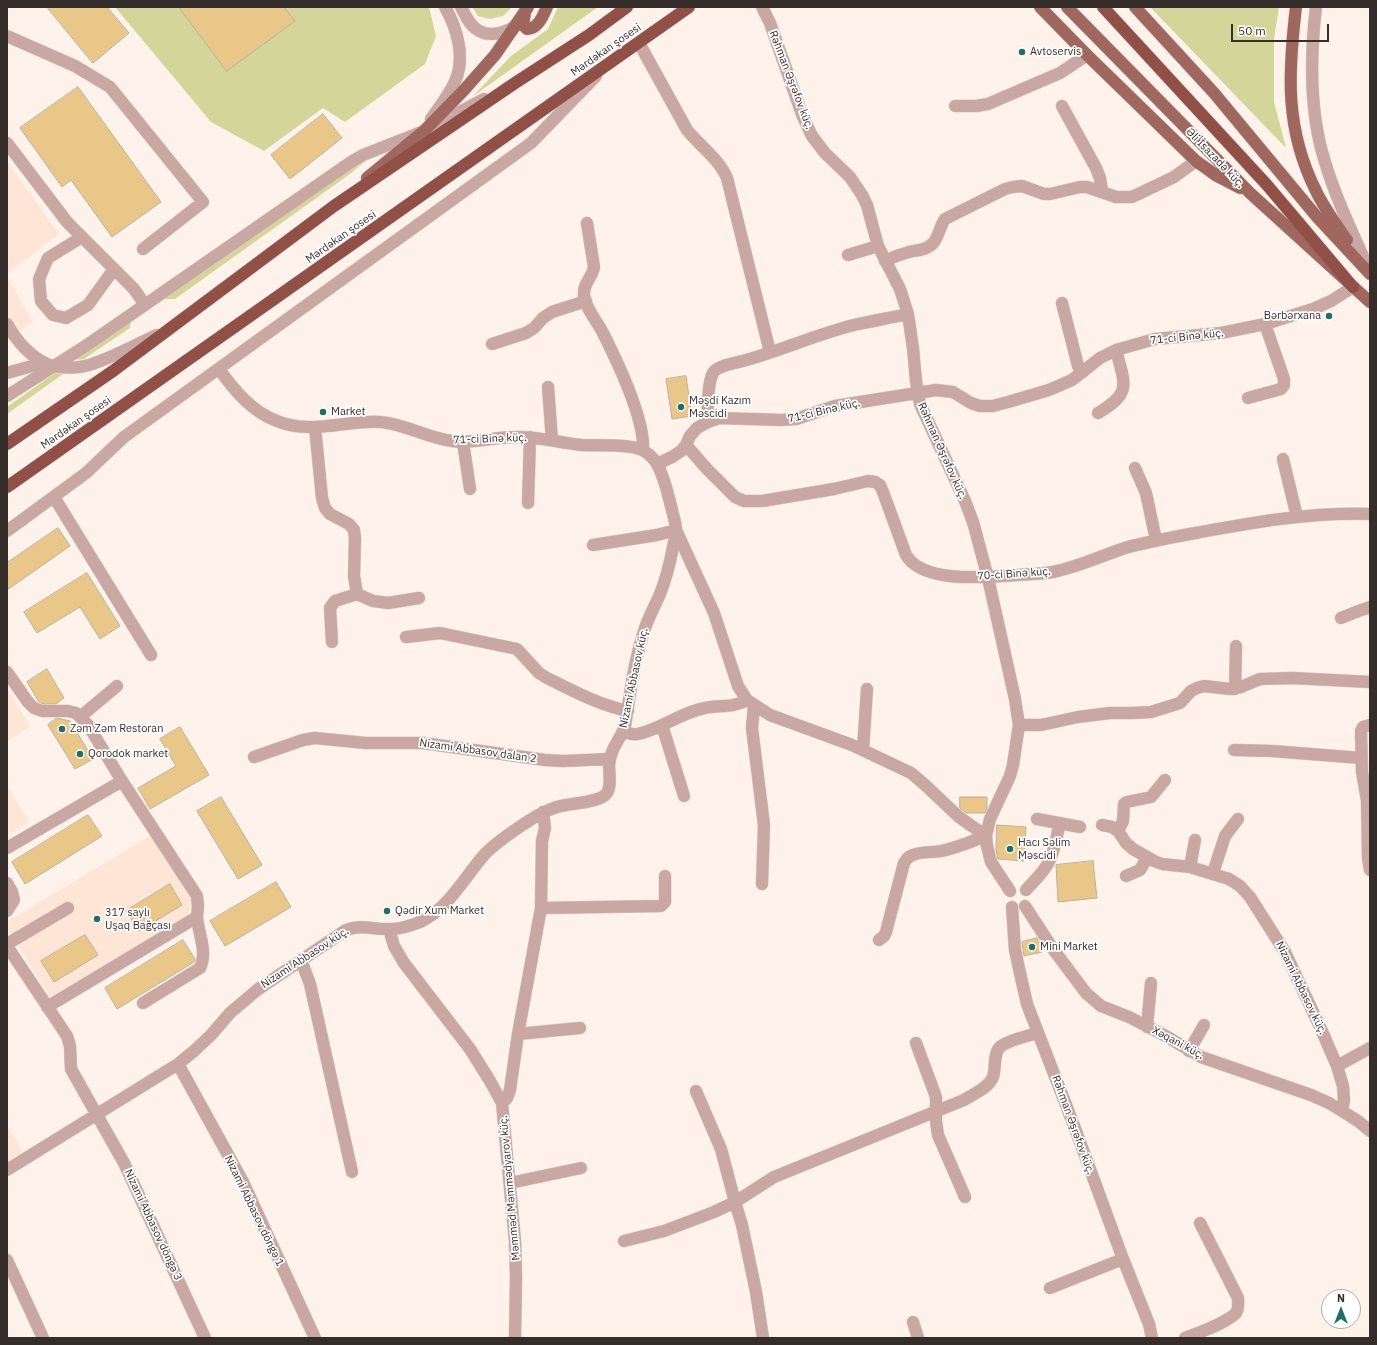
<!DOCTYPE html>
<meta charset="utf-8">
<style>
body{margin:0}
#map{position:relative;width:1377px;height:1345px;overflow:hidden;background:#fef2eb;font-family:"IBM Plex Sans",sans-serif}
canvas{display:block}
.frame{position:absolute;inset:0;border:8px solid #342d29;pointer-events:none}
.north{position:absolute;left:1321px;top:1289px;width:40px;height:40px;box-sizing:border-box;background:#fff;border:1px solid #aeaba9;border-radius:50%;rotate:0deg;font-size:11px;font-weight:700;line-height:16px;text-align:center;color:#342d29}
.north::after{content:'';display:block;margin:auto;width:14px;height:18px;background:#226d69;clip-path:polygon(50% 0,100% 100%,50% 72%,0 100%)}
.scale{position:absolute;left:1231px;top:24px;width:98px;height:18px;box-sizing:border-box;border:2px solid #342d29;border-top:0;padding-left:5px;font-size:12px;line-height:14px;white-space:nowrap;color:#342d29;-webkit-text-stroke:3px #fff;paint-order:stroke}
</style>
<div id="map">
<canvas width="1377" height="1345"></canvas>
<div class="frame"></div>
<div class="north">N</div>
<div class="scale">50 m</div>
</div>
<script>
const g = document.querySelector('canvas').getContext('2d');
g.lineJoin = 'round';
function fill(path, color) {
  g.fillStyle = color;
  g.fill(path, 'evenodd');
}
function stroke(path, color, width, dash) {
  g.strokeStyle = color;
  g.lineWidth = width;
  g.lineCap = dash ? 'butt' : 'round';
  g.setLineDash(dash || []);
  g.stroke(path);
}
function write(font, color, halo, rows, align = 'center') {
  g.font = font + ' "IBM Plex Sans",sans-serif';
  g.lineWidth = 3.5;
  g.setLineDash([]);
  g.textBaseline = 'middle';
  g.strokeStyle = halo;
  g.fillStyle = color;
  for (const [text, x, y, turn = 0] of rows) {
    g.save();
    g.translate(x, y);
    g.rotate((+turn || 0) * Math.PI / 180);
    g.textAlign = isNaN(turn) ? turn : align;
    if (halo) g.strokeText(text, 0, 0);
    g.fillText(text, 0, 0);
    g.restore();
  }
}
const built = new Path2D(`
 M7,161L59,234L7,274Z
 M7,277L33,322L7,340Z
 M7,688L30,726L7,741Z
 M7,785L29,822L7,836Z
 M151,835L193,903L187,916L50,997L7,928V922Z
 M7,1125L23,1153L7,1163Z`);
const green = new Path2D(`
 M115,7H429L436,36L425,64L345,122L323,108L264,151L211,122Z
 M472,7H512L503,16L490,19L478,16Z
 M558,7H598L472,97L511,56L548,29Z
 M1150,7H1279L1274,39V102L1286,148Z
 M368,159L350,174L175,299H164L345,171Z
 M131,320L130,328L84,359L75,360Z
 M55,373L63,374L7,414V407Z`);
const building = new Path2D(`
 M47,7H107L129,33L93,63Z
 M179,7H284L295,21L227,71Z
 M78,87L161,202L112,237L71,180L62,187L20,128Z
 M323,114L342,138L290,179L271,155Z
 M686,376L692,416L672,419L666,379Z
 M58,528L70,546L7,590V563Z
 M87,573L120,626L100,639L80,607L37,633L24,612Z
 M47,669L64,698L56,704H43L39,702L27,682Z
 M57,718L70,721L93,759L75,769L48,725Z
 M180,727L209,775L150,809L138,788L176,766L160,739Z
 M221,797L262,865L238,879L197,811Z
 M960,797H987V808L985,813H966L960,808Z
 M88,815L102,836L25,884L12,862Z
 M997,825L1026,827L1024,861L998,859L996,850Z
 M1093,861L1097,898L1058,902L1056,865Z
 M276,882L291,907L225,946L210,921Z
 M170,884L182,905L139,931L126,911Z
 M85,935L98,955L54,982L41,961Z
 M1037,938L1042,952L1024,956L1022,942Z
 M183,940L195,959L194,962L117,1009L105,988Z`);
const minor = new Path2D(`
 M461,7C465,14 468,23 475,28C488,39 504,33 516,26
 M762,7L770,23L803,117L812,136L825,153L850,177L862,195L867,205L878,246L900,289L908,314L913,348L916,381L920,404L965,501L973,522L988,578L1015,699L1019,725L1013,765L1010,776L990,819L986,836L987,846L991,862L1010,891
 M1316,7C1310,58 1309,112 1325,162C1336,199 1354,236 1370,272
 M7,36L75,66L110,87L203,202L143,249
 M639,43L687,130C700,146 719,159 727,178L770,352
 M955,106H976L988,104L1060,73L1087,55
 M1062,106L1096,168L1100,178L1102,191
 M431,119C439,107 451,93 456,79C465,56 457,28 445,7
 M7,143L67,222L134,289L145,305
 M587,223L594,267C592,278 583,283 584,295C586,310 598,322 604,335C618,363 645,420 643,450
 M82,237L48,258L39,279L41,301L53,315L66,318L88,305L114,269
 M848,255L878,246
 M885,261C893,257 901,254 909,252C918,250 928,250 934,242C939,235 940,226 945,219L1005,189L1013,187L1022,186L1044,194H1050L1080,187H1087L1116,197H1132L1174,177L1196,161
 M1062,303L1078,366L1083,372
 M7,324C15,338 28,354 43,362C55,369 79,369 92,364C114,357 135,345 157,335
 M492,344L526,333L534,328L543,318L552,312L586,301
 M7,373L43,363
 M548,387L552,440
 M7,396L87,345L351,162L363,155L424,131L484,99
 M1248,398L1281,389L1284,385V379L1265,324
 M1098,413C1132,393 1125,385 1116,350
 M708,422C707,412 708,381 713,373C717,365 737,363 746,360C783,350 817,334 854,325C872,321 890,318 908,314
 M315,427L322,498L325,508L330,514L349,524L354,530L355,538L354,576L357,594
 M463,442L470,489
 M686,445L706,468L735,497L744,501H762L834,489L868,481L875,482L880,485L883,492L906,555C923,584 987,577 1017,575C1029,574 1041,574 1053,572C1078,567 1101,556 1125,548C1146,542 1168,538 1190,534C1249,523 1309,512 1370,514
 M1283,459L1297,517
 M657,464L672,457L681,451L686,445L690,436L697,428L708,422L719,418L781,420L796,419L835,406L936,390L953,392L971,403L980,406H993L1008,402L1049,390L1072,380L1100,358L1116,350L1155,339L1221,333L1265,324L1313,309L1331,301L1353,287
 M1135,468L1146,493L1156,540
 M54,497L151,655
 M528,503L530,437
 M7,531L86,473L124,437L531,143L596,76
 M593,545L657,535L676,530L714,613L738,686L747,700L770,715L852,745L911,773L924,784L959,817L986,836
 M1341,618L1356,612L1370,607
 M406,637L440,633L517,649L539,673L547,678C573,691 599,705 628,711
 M332,642L330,608L335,601L357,594L373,601L388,603L419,598
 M7,672L28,702L34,708L42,711H68L76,713L88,725L122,781L197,896L198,906L197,917L47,1007
 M1235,689L1236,646
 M754,705L752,728L764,825L762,884
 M80,717L117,686
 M662,725L684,796
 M1019,725H1041L1078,717L1110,713H1132L1151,712L1180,703L1191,691L1197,688L1204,686L1230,689L1241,687L1260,679L1292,678L1370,682
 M1370,725L1363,727L1361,731L1362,772L1367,800L1368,858L1370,870
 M623,732C628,733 633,735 638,734C662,729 681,712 705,708C719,705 734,708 747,700
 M863,750L867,689
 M1234,750L1272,751L1361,758
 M254,757L303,740L315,738L366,743H423L545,760L563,761L610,759
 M1037,819L1080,827
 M1102,825L1112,827L1118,831L1126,843L1133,849L1154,861L1162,864L1190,867L1229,879L1240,886L1250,897L1285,952L1321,1029L1337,1066L1343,1086L1344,1100L1342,1110
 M1118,831L1123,821L1124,804L1127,802L1151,797L1165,780
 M7,848L122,781
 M1190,867L1195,840
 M1213,873L1225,836L1238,819
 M1126,876L1140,870L1147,858
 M7,883L12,892L14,900L7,911
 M1026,890C1032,883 1040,876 1045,868C1054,856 1056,838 1060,823
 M1025,906L1053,949L1086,993L1101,1006L1129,1017L1164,1035L1201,1057L1311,1095L1329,1103L1358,1121L1370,1131
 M1012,907L1015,950L1020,973L1027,1004L1073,1123L1123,1259L1149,1324L1152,1338
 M541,908L661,906L665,902V876
 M389,929L394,946L404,963L470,1049L490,1081L502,1103L515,1241L516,1277L515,1338
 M879,940L884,936L886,932L904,863C906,860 908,856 913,855C921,851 932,853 941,851C957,848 972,841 986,836
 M7,944L68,908
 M7,946L67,1036L70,1046L71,1069L124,1163L205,1338
 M301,960L310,984L352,1172
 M143,1003L200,968C208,952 198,933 197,917
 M1147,1027L1151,983
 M518,1034L580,1028
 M916,1043L936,1097V1121L938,1135L965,1197
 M1189,1051L1204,1025
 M178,1064L243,1182L315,1338
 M1337,1066L1370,1048
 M696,1091L721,1149L735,1202L742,1225L756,1292L763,1338
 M502,1103L507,1098L510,1090L518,1034L541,908L542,841L545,828L543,812
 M7,1170L178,1064L194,1051L211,1035L230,1013L257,990L346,930C362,924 374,930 391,929C401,929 410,926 420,922C449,908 464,878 484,855C497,841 515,830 530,820C538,815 548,810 557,807C569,803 599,803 606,794C612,788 609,773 609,765C611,746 620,741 625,726C630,694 634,662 644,631C648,618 655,606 660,594C666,579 670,563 673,547C674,541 677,534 676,529C676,523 673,516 672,510C668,495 665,478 657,464C654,459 649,454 644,451C632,443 598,446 582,445C559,443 538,436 515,437C494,437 473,444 452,441C428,438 405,424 380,422C346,420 310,435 277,421C252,412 234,390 219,369
 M510,1183L581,1168
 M624,1241L664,1231L714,1212L735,1202L774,1177L964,1100C973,1094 989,1088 993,1077C996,1068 993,1054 1000,1047C1008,1040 1028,1036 1038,1033
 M7,1260L43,1338
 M1050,1288L1123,1259
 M913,1322L918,1338
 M1185,1338C1200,1332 1225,1324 1236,1313C1239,1309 1238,1302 1238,1298L1200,1223`);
const major = new Path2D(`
 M1040,7L1087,55L1196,161L1217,176L1240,188
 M1067,7L1250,193L1370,302
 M1135,7L1214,93L1317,217L1370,274
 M1296,7C1288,74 1285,129 1316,191C1324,208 1336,224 1347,240
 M525,13L523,25L527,29C538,29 543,16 547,7
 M367,178L424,131L464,90L495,55L528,7`);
const highway = new Path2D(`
 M1103,7L1267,185L1353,287
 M7,444L113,371L334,206L515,83L589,35L627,7
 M7,487L689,7`);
const markers = [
 [1022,52,4,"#226d69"],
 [1329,316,4,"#226d69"],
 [681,407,4,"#226d69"],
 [323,412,4,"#226d69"],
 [62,729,4,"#226d69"],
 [80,754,4,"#226d69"],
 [1010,849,4,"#226d69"],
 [387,911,4,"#226d69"],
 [97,919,4,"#226d69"],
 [1032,947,4,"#226d69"]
];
const streetNames = [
 ["Mərdəkan şosesi",606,50,-35],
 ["Rəhman Əşrəfov küç.",791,80,69],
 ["Əli İsazadə küç.",1215,158,46],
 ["Mərdəkan şosesi",341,237,-35],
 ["71-ci Binə küç.",1187,337,-6],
 ["71-ci Binə küç.",824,411,-13],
 ["Mərdəkan şosesi",76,423,-35],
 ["71-ci Binə küç.",490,439,-2],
 ["Rəhman Əşrəfov küç.",942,451,66],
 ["70-ci Binə küç.",1014,574,-4],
 ["Nizami Abbasov küç.",634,678,-78],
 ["Nizami Abbasov dalan 2",478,751,8],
 ["Nizami Abbasov küç.",305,958,-33],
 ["Nizami Abbasov küç.",1301,988,64],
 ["Xəqani küç.",1178,1043,28],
 ["Rəhman Əşrəfov küç.",1073,1125,70],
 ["Məmməd Məmmədyarov küç.",510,1188,-95],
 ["Nizami Abbasov döngə 1",254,1211,64],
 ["Nizami Abbasov döngə 3",153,1225,65]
];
const poiNames = [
 ["Avtoservis",1030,52],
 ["Bərbərxana",1321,316,"right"],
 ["Məşdi Kazım",689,401],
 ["Məscidi",689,414],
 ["Market",331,412],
 ["Zəm Zəm Restoran",70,729],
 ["Qorodok market",88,754],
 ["Hacı Səlim",1018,843],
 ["Məscidi",1018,856],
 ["Qədir Xum Market",395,911],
 ["317 saylı",105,913],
 ["Uşaq Bağçası",105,926],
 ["Mini Market",1040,947]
];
fill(built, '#ffe5d5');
fill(green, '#d4d599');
fill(building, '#e9c789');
stroke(building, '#bab1a0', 1);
stroke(minor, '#dacfc8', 13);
stroke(major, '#dacfc8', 13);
stroke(highway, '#dacfc8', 13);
stroke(minor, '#c9a8a3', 12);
stroke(major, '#a0675f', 12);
stroke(highway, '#904f47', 12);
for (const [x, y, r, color] of markers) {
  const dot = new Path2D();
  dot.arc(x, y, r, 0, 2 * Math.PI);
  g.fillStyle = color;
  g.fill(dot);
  stroke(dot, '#fff', 1.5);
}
write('11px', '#342d29', '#fff', streetNames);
write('11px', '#342d29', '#fff', poiNames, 'left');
</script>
